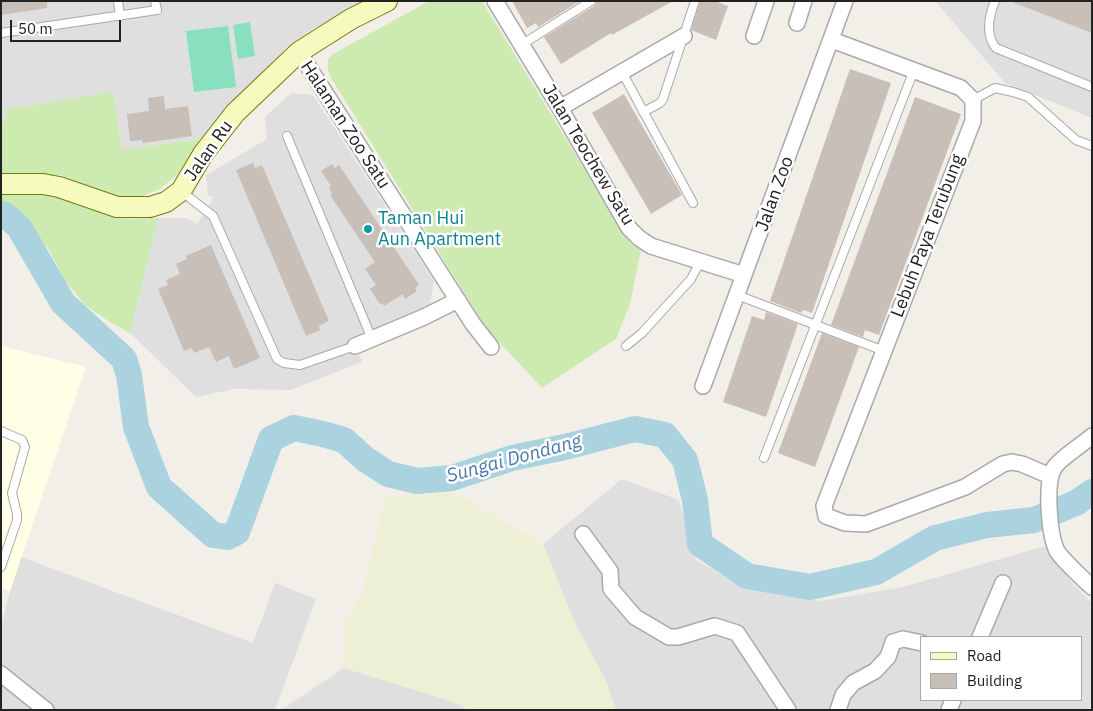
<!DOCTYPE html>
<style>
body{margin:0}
#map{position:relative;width:1093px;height:711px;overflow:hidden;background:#f2efe9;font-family:"IBM Plex Sans",sans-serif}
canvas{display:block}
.frame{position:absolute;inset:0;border:2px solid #222;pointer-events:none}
.legend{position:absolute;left:920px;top:636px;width:162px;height:65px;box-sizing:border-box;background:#fff;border:1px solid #a7a7a7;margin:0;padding:6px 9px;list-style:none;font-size:15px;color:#222}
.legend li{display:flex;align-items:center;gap:10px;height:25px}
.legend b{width:25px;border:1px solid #a7a7a7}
.scale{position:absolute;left:10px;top:20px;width:111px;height:22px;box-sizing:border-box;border:2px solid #222;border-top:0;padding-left:6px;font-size:15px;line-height:18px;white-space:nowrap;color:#222;-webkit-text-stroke:4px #fff;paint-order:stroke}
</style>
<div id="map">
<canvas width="1093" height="711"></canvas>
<div class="frame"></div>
<ul class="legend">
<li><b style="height:6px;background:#f7fabf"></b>Road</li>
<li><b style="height:14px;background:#c7bfb8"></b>Building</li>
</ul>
<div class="scale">50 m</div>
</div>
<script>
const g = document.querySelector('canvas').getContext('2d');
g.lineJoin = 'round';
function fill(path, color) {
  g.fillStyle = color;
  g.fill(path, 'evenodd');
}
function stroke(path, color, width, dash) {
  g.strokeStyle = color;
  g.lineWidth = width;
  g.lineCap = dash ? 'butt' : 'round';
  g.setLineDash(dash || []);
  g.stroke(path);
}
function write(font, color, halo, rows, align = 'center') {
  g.font = font + ' "IBM Plex Sans",sans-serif';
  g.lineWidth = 5;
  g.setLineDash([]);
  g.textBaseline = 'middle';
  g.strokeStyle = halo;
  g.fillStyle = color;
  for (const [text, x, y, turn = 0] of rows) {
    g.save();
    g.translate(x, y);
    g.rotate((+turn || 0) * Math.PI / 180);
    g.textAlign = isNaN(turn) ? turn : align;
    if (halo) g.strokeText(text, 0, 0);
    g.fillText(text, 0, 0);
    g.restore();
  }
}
const residential = new Path2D(`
 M1,1H369L313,29L285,49L202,139L122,150L113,93L4,110L6,122H1Z
 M935,1H1092V118L1005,83Z
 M291,93L313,95L434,281L430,305L352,337L362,362L291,390L234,389L196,397L130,333L158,218H186L197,224L214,197L208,195L206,175L267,139L265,117Z
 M622,479L679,500L696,560L742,587L821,601L903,587L1045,546L1073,584L1092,603V700L1088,710H616L606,681L573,619L543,544ZM922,637H1082V700H922Z
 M21,557L253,643L275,583L316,599L275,710H1V626L10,591Z
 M344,668L451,701L469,710H281Z`);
const education = new Path2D(`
 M1,346L86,367L10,591L1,588Z`);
const farmland = new Path2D(`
 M454,492L543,544L571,615L606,681L616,710H469L451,701L344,668V623L362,593L385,497Z`);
const grass = new Path2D(`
 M429,1H482L621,229L632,244L641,250L630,304L616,339L542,388L486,328L331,78L328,70V59L333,54Z
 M113,92L122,150L201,139L178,174L160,189L133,200L117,198L60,175L1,177V122L6,121L4,110Z
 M29,194L60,197L124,219L158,218L130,333L108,321L85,305L65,281L49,250L16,211L4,205H1V195Z`);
const pitch = new Path2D(`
 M250,22L255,56L238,59L233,25Z
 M228,26L236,87L194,92L186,31Z`);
const river = new Path2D(`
 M1,214L5,215L19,227L63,303L124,359L129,375L136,427L159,487L213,535L227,537L237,532L271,439L294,428L323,434L344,440L365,459L388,474L417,481L452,478L512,458L565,447L635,429L665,435L685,460L695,500L700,544L747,576L810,587L876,572L935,538L987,525L1034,520L1076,503L1092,492`);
const building = new Path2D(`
 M1,1H47V8L1,15Z
 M512,1H580L538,27L536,23L527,28Z
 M597,1H673L612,35L611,33L561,64L544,37L594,6Z
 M700,1H715L728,6L716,40L691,30Z
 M1013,1H1092V33L1012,2Z
 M850,69L891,83L812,313L803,310L801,313L770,301Z
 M624,94L682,195L651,214L592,113Z
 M164,96L165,109L188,106L192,136L143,143L142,140L130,141L127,114L149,111L148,98Z
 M915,97L961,114L879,335L865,330L863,337L831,325Z
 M253,163L255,168L262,165L329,321L319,326L320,330L306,336L236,170Z
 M332,164L335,168L339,165L419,285L415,288L417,291L405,299L403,294L384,306L382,303L380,304L370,289L376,285L365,269L375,262L330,195L332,193L329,188L331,186L321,171Z
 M211,245L260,358L234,369L229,356L216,362L209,347L194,353L192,348L184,351L158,289L168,285L166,280L180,274L176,264L187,259L186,256Z
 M766,312L798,324L766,417L723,402L752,316L764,320Z
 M822,333L859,347L815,467L778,453Z`);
const lane = new Path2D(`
 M118,1L120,16
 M995,1C989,16 985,35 996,48L1092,87
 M1,33L157,10L155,1
 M521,45L591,1
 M622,72L693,203
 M973,100L995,88L1013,92L1028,97L1076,140L1092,146
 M643,112L660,103L663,99L695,1
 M287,136L372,339
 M181,191L213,216L277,359L284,363L300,365L355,346
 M737,295L884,351
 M626,346L642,333L691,279L700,262
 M1,431L22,440L25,447L12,493L17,514V520L1,567
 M764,458L914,70`);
const street = new Path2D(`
 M495,1L560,108L629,228L639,238L651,246L744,275
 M797,23L804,1
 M754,36L766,1
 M832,40L961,88L973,100V121L824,506L826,516L845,523L866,524L965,487L1003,464L1012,462L1022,464L1050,476
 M299,52L473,324L491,347
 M560,108L684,36
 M355,346L424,317L458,300
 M703,386L845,1
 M1092,436C1083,444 1059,459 1054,468C1045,483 1049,535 1057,551C1062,559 1084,580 1092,587
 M583,534L610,571L611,589L635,617L669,637H678L715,626L737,633L788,710
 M980,637L1003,583
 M1,674L46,710
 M838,710L843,695L853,683L875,671L888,657L893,642L903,639L922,643
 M949,710L953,700`);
const secondary = new Path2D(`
 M1,184H43L59,187L117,207H150L166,202L181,191L203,154L235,113L299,52L351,19L387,1`);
const markers = [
 [368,229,5,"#0f9aa8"]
];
const streetNames = [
 ["Halaman Zoo Satu",345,125,57],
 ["Jalan Ru",209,151,-55],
 ["Jalan Teochew Satu",588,155,59],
 ["Jalan Zoo",775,194,-70],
 ["Lebuh Paya Terubung",928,236,-69]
];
const cultureNames = [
 ["Taman Hui",378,219],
 ["Aun Apartment",378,240]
];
const waterNames = [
 ["Sungai Dondang",514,459,-15]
];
fill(residential, '#e0dfdf');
fill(education, '#ffffe5');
fill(farmland, '#eef0d5');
fill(grass, '#cdebb0');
fill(pitch, '#88e0be');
stroke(river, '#aad3df', 26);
fill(building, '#c7bfb8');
stroke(lane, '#a9a9a9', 10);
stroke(street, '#a9a9a9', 18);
stroke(secondary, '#707d05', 22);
stroke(lane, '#fff', 8);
stroke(street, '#fff', 15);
stroke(secondary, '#f7fabf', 20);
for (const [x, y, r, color] of markers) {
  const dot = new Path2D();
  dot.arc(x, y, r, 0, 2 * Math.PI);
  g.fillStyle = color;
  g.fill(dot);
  stroke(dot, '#fff', 2);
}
write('18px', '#222', '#fff', streetNames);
write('18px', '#0d838f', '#fff', cultureNames, 'left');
write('italic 19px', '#4a7aab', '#fff', waterNames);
</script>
